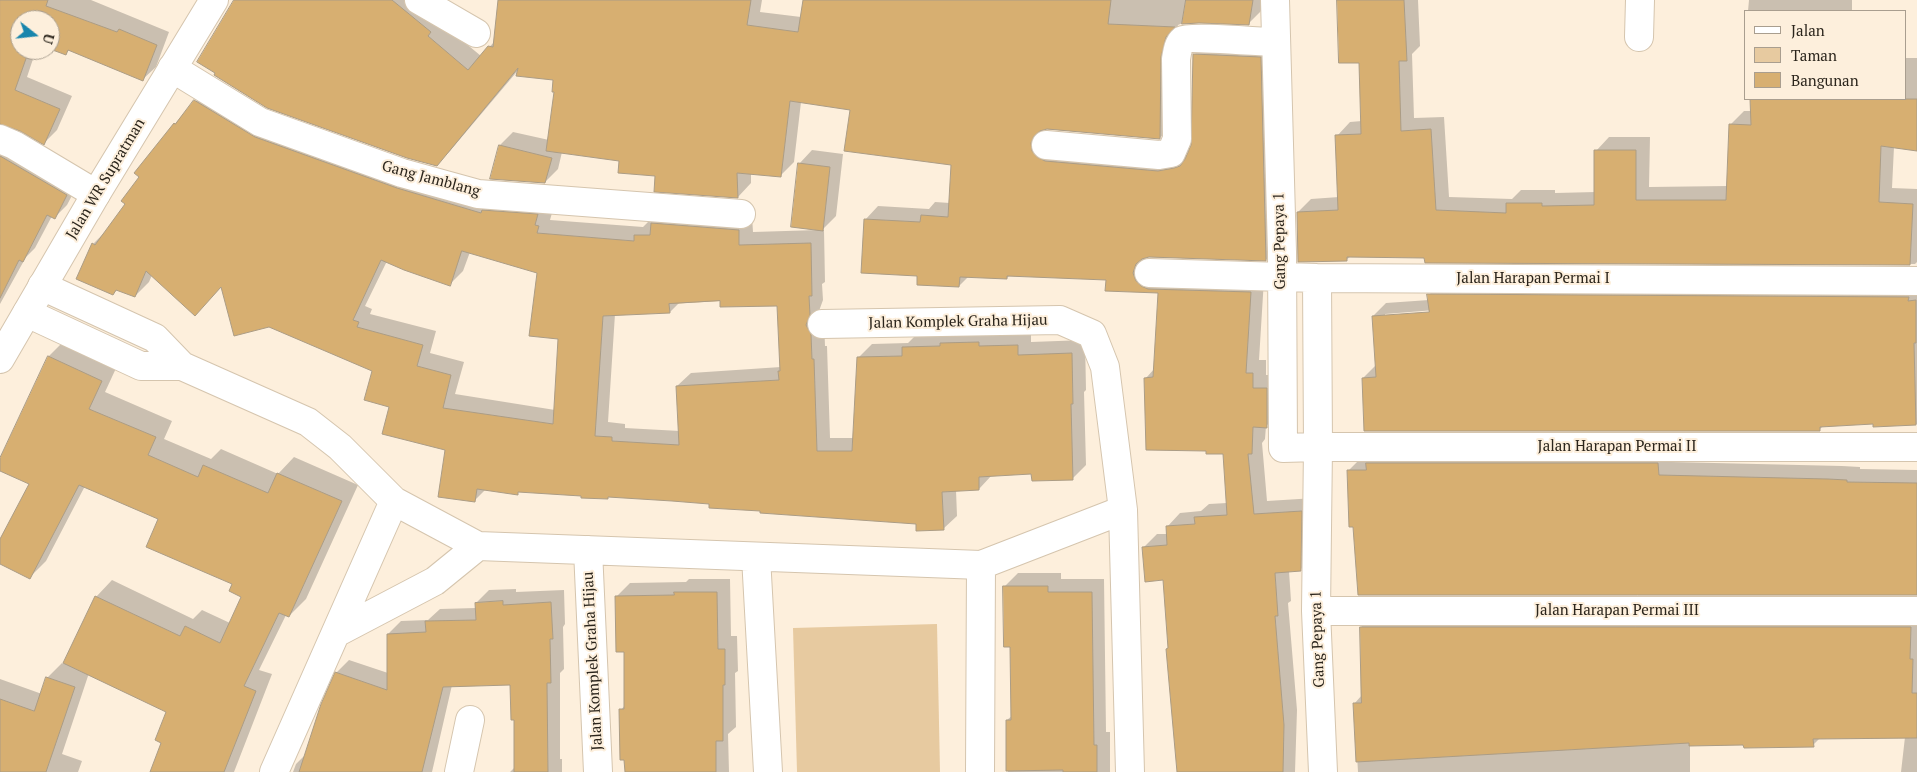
<!DOCTYPE html>
<style>
body{margin:0}
#map{position:relative;width:1917px;height:772px;overflow:hidden;background:#fdefdc;font-family:"PT Serif",serif}
canvas{display:block}
.legend{position:absolute;left:1744px;top:10px;width:162px;height:90px;box-sizing:border-box;background:#fdefdc;border:1px solid #a99e8f;margin:0;padding:6px 9px;list-style:none;font-size:15px;color:#2b251c}
.legend li{display:flex;align-items:center;gap:10px;height:25px}
.legend b{width:25px;border:1px solid #a99e8f}
.north{position:absolute;left:10px;top:10px;width:50px;height:50px;box-sizing:border-box;background:#fdefdc;border:1px solid #a99e8f;border-radius:50%;rotate:106deg;font-size:14px;font-weight:700;line-height:20px;text-align:center;color:#2b251c}
.north::after{content:'';display:block;margin:auto;width:18px;height:22px;background:#1885ac;clip-path:polygon(50% 0,100% 100%,50% 72%,0 100%)}
</style>
<div id="map">
<canvas width="1917" height="772"></canvas>
<ul class="legend">
<li><b style="height:6px;background:#fff"></b>Jalan</li>
<li><b style="height:14px;background:#e7caa0"></b>Taman</li>
<li><b style="height:14px;background:#d7af71"></b>Bangunan</li>
</ul>
<div class="north">U</div>
</div>
<script>
const g = document.querySelector('canvas').getContext('2d');
g.lineJoin = 'round';
function fill(path, color) {
  g.fillStyle = color;
  g.fill(path, 'evenodd');
}
function stroke(path, color, width, dash) {
  g.strokeStyle = color;
  g.lineWidth = width;
  g.lineCap = dash ? 'butt' : 'round';
  g.setLineDash(dash || []);
  g.stroke(path);
}
function write(font, color, halo, rows, align = 'center') {
  g.font = font + ' "PT Serif",serif';
  g.lineWidth = 4;
  g.setLineDash([]);
  g.textBaseline = 'middle';
  g.strokeStyle = halo;
  g.fillStyle = color;
  for (const [text, x, y, turn = 0] of rows) {
    g.save();
    g.translate(x, y);
    g.rotate((+turn || 0) * Math.PI / 180);
    g.textAlign = isNaN(turn) ? turn : align;
    if (halo) g.strokeText(text, 0, 0);
    g.fillText(text, 0, 0);
    g.restore();
  }
}
const green = new Path2D(`
 M937,624L940,772H797L793,628Z`);
const shadow = new Path2D(`
 M0,0H91L169,32L156,67L143,79L69,50L66,53L50,48V20H20V50H36L27,77L72,96L57,130L44,143L21,130L0,123Z
 M236,0H424L440,22L481,56L495,41L499,0H762L760,12L801,17L804,0H1263L1262,10L1248,24L1185,22L1178,25L1173,45V124L1160,138L1043,129L1045,137L1172,158L1188,155L1194,139V55L1207,41L1274,44L1279,246L1266,260L1147,257L1146,259L1149,267L1264,279L1259,360H1266V375H1280V413L1266,426L1265,439L1262,443L1267,501L1315,498L1314,556L1300,570L1289,571L1291,601L1288,603L1297,710L1295,772H1178L1164,579L1143,548L1157,534H1167V527L1180,513L1201,511L1209,504L1227,503L1224,453L1146,378L1155,368L1160,292L1107,279L1010,275L1007,278L969,276L959,286L919,275L865,220L878,206L929,209L935,202L950,203L952,164L851,109L801,102L794,162L781,175L751,173V183L738,197L657,175L620,159L562,152L558,169L545,182L500,145L513,132L549,140L555,91V79L520,68L450,151L436,165Z
 M1338,0H1418L1420,46L1412,54L1414,118L1444,117L1449,197L1512,199L1521,190H1555V193L1596,192V151L1609,137H1650L1649,187L1728,186L1730,125L1744,111H1752L1751,99H1906V58H1917V150L1894,147L1892,188L1917,189V262L1915,264L1426,262L1425,257L1351,256L1346,260L1298,212L1311,199L1339,197L1337,136L1350,122L1362,121L1360,61Z
 M1749,0H1852V11H1748Z
 M209,87L268,124L552,213L550,220L643,227L648,222H654L666,210L752,216L753,232L818,230L799,164L812,150L843,154L836,216L822,230H824L825,282L822,284L823,300L819,311L824,320L825,346H827L830,438H854L858,358L872,344L908,343L917,334L1031,332V342L1085,340L1086,390L1084,392L1086,465L1072,479L1032,473L992,475L979,489L956,490L957,516L943,529L917,523L761,510L711,503L609,496L607,498L520,490L517,493L486,489L474,501L446,449L391,406L373,370L222,286L195,314L152,275L149,282L135,296L118,289L113,294L93,244L106,231L127,203L141,177L136,173L175,124ZM470,252L539,272L559,338L555,410L455,394L464,362L430,353L436,331L370,314L372,309L365,306L387,261L450,284L463,271ZM721,300L779,305L781,367L691,373L677,386L680,431L625,428V424L608,422L615,314L670,312L680,302Z
 M0,135L79,182L67,205L54,218L52,216L35,248L26,257L0,304Z
 M1442,281L1917,284V424L1874,425V423L1824,425L1820,429L1363,378L1376,365L1373,316L1386,303L1429,300V295ZM1435,310V313L1385,316V314Z
 M65,340L118,364L105,392L172,421L164,439L211,459L221,449L278,474L294,457L358,485L306,599L289,616L286,615L259,670L272,674L234,772H152L163,742L168,711L89,673L62,754L82,761L78,772H0V679L42,694L47,678L62,663L64,664L96,597L112,580L193,619L202,610L230,623L243,596L234,583L160,519L85,486L46,561L30,577L0,562V542L30,483L0,469V461L49,356Z
 M1671,450L1672,462L1842,466L1860,467V469L1917,470V594L1355,526L1348,471L1362,457Z
 M1018,573H1061V579H1104L1106,732H1110V772H1008L1007,720L1013,715L1011,646L1004,587Z
 M689,579H730L731,636H737L738,671L735,673L736,727L728,734L729,772H626L621,710L625,705V650L617,596L630,583L686,582Z
 M516,589V592L564,590L565,624L563,627L564,669L560,673V759H562V772H510L515,767V718L511,683L452,685L432,772H293L296,764L306,754L336,673L349,660L388,673V634L401,621L428,620L440,609L476,608V603L489,590Z
 M1374,614H1917V772H1901L1905,737L1820,738L1813,745L1745,744L1690,745V772H1358L1354,704L1362,695L1361,627Z`);
const building = new Path2D(`
 M0,0H48L46,6L117,32L119,29L157,45L143,81L68,50L66,55L50,49V20H20V50H29L15,90L60,109L44,145L20,131L0,124Z
 M234,0H392L431,32L428,36L468,70L488,46L493,47L498,0H751L747,25L798,32L803,0H1111L1108,24L1175,27L1166,37L1161,57L1160,139L1047,129L1040,131L1034,136L1031,143L1032,151L1037,157L1045,161L1158,171L1174,168L1180,166L1185,159L1191,145L1193,54L1261,57L1266,261L1149,257L1142,259L1136,264L1133,273L1136,281L1141,286L1148,289L1251,292L1246,373H1253V388H1267V428L1253,427L1252,454H1248L1254,514L1302,511L1301,571L1275,573L1278,616H1275L1284,725L1283,772H1177L1166,649L1168,648L1163,580L1145,582L1142,547L1167,545L1166,526L1195,524L1194,517L1227,515L1223,454H1206V451L1146,450L1144,378L1153,377L1158,293L1105,291L1106,280L1007,276V279L960,277L959,287L917,285V276L861,273L864,219L920,222L921,215L948,217L951,165L844,151L850,110L790,101L781,177L737,173L738,198L654,192L655,176L618,173L619,161L546,151L554,92H552L553,80L516,76L518,68L437,166L407,158L267,108L214,75L215,73L197,62Z
 M1186,0H1253L1249,25L1199,23L1182,24Z
 M1337,0H1404L1407,61H1399L1401,131L1431,129L1436,210L1506,213V203H1542V206L1594,205V150H1636V200H1726L1729,124L1751,125L1750,99H1917V151L1881,146L1879,202L1913,204L1910,265L1425,263L1424,258L1347,257V261L1298,262L1297,212L1338,210L1335,135L1361,134L1359,63H1339Z
 M194,100L255,137L397,188L481,213L482,210L538,214L535,225L539,226L537,233L634,241V235H650L651,223L739,230V245L811,243L812,296H809L810,315L806,325L811,334L812,359H814L817,451H852L857,357L902,356V347L940,346V343L979,342V346L1018,345V355L1072,353L1073,404H1071L1073,480L1032,481L1031,474L979,477V490L942,492L944,530L916,531V524L760,513V511L709,508V504L672,501L608,497V499L581,498V496L518,492V495L477,489L475,502L438,497L445,450L382,434L389,407L364,400L372,371L269,327L234,336L221,287L195,316L146,271L135,297L116,290L113,295L76,279L92,243L95,245L125,204L121,201L139,177L134,173L174,123L175,124ZM462,251L537,273L529,336L558,339L553,424L443,408L451,375L417,366L423,345L357,327L359,322L353,320L381,260L404,270L450,286ZM720,301V307L777,306L780,371H778L779,380L676,386L679,445L612,441V437L595,436L603,316L670,313L669,304Z
 M499,145L552,158L545,183L490,179Z
 M0,156L67,195L55,219L47,215L23,262L19,260L0,298Z
 M798,163L830,167L823,231L791,227Z
 M1427,294L1909,297L1908,301L1916,300V343H1914L1916,425L1873,427V424L1820,427V431H1364L1362,378L1376,377L1372,316L1429,312Z
 M48,356L102,381L89,409L156,437L148,455L198,477L203,465L268,493L277,473L342,501L289,617L279,613L244,686L256,691L224,772H150L161,743L155,740L166,712L63,663L95,596L180,636L185,626L220,643L241,597L229,591L232,584L146,547L158,519L79,485L30,579L0,564V539L29,484L0,471V458Z
 M1366,463H1658L1659,475L1828,479L1847,480V482L1917,483V595H1358L1353,527H1349L1347,470H1366Z
 M1003,586H1048V592H1092L1094,745H1097V772H1063V770L1006,771V720H1011L1010,647H1004Z
 M674,592H717L718,649H725V685H723V741H716V772H625L624,760H620L619,709H624V652H616L615,596L674,595Z
 M503,601V605L551,602L553,639H550L551,683H547L548,772H514V720H511L510,685L443,687L422,772H299L321,704L335,672L387,690V634L426,632L425,621L476,620L475,603Z
 M1360,627H1911L1910,659H1913L1912,693H1917V738L1813,739L1814,747L1744,748L1743,745L1689,746V743L1356,762L1353,703H1361Z
 M46,677L75,687L46,772H0V699L34,711Z`);
const street = new Path2D(`
 M419,0L476,33
 M1275,0L1282,252L1283,448L1318,447L1316,611L1323,772
 M1639,37L1640,0
 M172,68L260,122L402,173L478,194L741,214
 M0,139L14,145L96,194
 M1046,145L1159,155L1171,153L1177,139L1176,59C1177,53 1178,44 1183,40C1190,36 1262,42 1275,42
 M1149,273L1317,278L1917,281
 M1317,278L1318,447H1917
 M42,286L155,338L182,366L308,422L340,447L394,501L478,546L981,565L1123,510
 M27,313L141,366H182
 M822,324L1060,320L1092,334L1105,367L1123,510L1130,772
 M588,550L598,772
 M756,557L768,772
 M1316,611H1917
 M336,633L435,581L478,546
 M274,772L394,501
 M459,772L470,720
 M980,772L981,565`);
const secondary = new Path2D(`
 M0,359L96,194L214,0`);
const streetNames = [
 ["Jalan WR Supratman",106,179,-59],
 ["Gang Jamblang",431,179,15],
 ["Gang Pepaya 1",1280,241,-91],
 ["Jalan Harapan Permai I",1533,279],
 ["Jalan Komplek Graha Hijau",958,322,-1],
 ["Jalan Harapan Permai II",1617,447],
 ["Jalan Harapan Permai III",1617,611],
 ["Gang Pepaya 1",1318,639,-92],
 ["Jalan Komplek Graha Hijau",593,661,-93]
];
fill(green, '#e7caa0');
fill(shadow, '#0003');
fill(building, '#d7af71');
stroke(building, '#ab9c85', 1);
stroke(street, '#d5c5ae', 30);
stroke(secondary, '#d5c5ae', 30);
stroke(street, '#fff', 28);
stroke(secondary, '#fff', 28);
write('15px', '#2b251c', '#fdefdc', streetNames);
</script>
